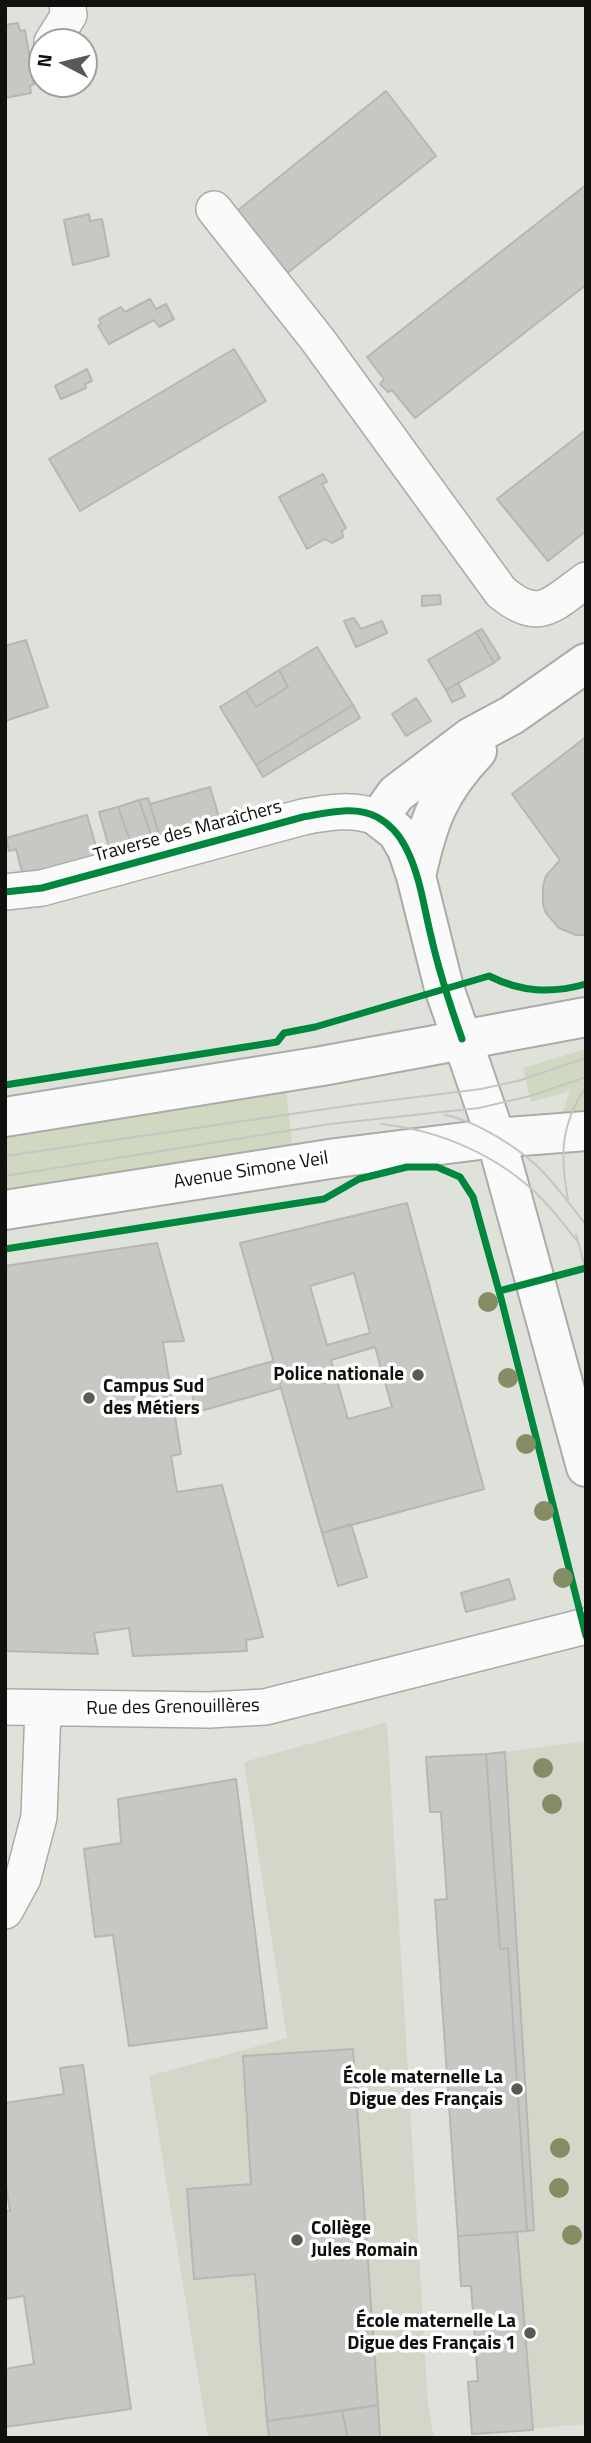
<!DOCTYPE html>
<meta charset="utf-8">
<style>
body{margin:0}
#map{position:relative;width:591px;height:2443px;overflow:hidden;background:#dfe1db;font-family:"Titillium Web",sans-serif}
canvas{display:block}
.frame{position:absolute;inset:0;border:7px solid #10110e;pointer-events:none}
.north{position:absolute;left:28px;top:28px;width:70px;height:70px;box-sizing:border-box;background:#fff;border:2px solid #9fa09f;border-radius:50%;rotate:277deg;font-size:19px;font-weight:700;line-height:28px;text-align:center;color:#10110e}
.north::after{content:'';display:block;margin:auto;width:24px;height:32px;background:#585a56;clip-path:polygon(50% 0,100% 100%,50% 72%,0 100%)}
</style>
<div id="map">
<canvas width="591" height="2443"></canvas>
<div class="frame"></div>
<div class="north">N</div>
</div>
<script>
const g = document.querySelector('canvas').getContext('2d');
g.lineJoin = 'round';
function fill(path, color) {
  g.fillStyle = color;
  g.fill(path, 'evenodd');
}
function stroke(path, color, width, dash) {
  g.strokeStyle = color;
  g.lineWidth = width;
  g.lineCap = dash ? 'butt' : 'round';
  g.setLineDash(dash || []);
  g.stroke(path);
}
function write(font, color, halo, rows, align = 'center') {
  g.font = font + ' "Titillium Web",sans-serif';
  g.lineWidth = 7;
  g.setLineDash([]);
  g.textBaseline = 'middle';
  g.strokeStyle = halo;
  g.fillStyle = color;
  for (const [text, x, y, turn = 0] of rows) {
    g.save();
    g.translate(x, y);
    g.rotate((+turn || 0) * Math.PI / 180);
    g.textAlign = isNaN(turn) ? turn : align;
    if (halo) g.strokeText(text, 0, 0);
    g.fillText(text, 0, 0);
    g.restore();
  }
}
const built = new Path2D(`
 M387,1722L428,2404L434,2438H208L149,2076L287,2038L244,1762Z
 M586,1741V2424L472,2434L468,2382L478,2380L471,2286H461L435,1900L447,1899L441,1812H430L426,1757L505,1752Z`);
const green = new Path2D(`
 M586,1049V1114L559,1122L570,1091L531,1102L523,1068Z
 M286,1089L293,1151L5,1195V1134Z`);
const building = new Path2D(`
 M18,23L20,31L25,30L34,84L30,86L31,93L5,98V25Z
 M386,91L436,156L286,274L237,211Z
 M586,185V285L415,418L392,390L388,392L380,384L384,379L367,357Z
 M89,214L90,221L102,219L109,256L73,265L64,220Z
 M150,299L156,309L166,304L174,319L159,327L154,320L109,344L98,326L101,324L99,319L121,307L125,312Z
 M234,349L266,401L80,511L49,459Z
 M87,369L92,381L85,384L86,388L61,399L55,386Z
 M586,430V531L548,561L497,499Z
 M323,474L327,482L322,484L346,528L342,531L343,537L332,543L325,539L307,549L279,497Z
 M440,595L441,604L422,606V596Z
 M354,618L361,629L382,621L387,633L356,647L344,621Z
 M482,629L500,658L494,663L476,632Z
 M476,632L494,663L446,690L428,660Z
 M26,640L48,707L5,721V646Z
 M317,647L353,705L256,765L220,707L246,691L256,707L288,687L279,670Z
 M279,670L288,687L256,707L246,691Z
 M458,683L465,696L452,702L446,690Z
 M416,698L431,721L406,736L392,714Z
 M353,705L360,718L263,777L256,765Z
 M586,737V935H576L559,928L546,913L543,905V886L546,876L560,860L512,794Z
 M210,787L219,817L159,835L150,804Z
 M148,798L162,844L112,858L99,812L118,807L130,841L151,835L139,800Z
 M139,800L151,835L130,841L118,807Z
 M87,815L100,861L24,879L16,849L9,851L6,838Z
 M219,817L222,827L162,844L159,835Z
 M407,1203L484,1489L322,1533L240,1243ZM354,1273L370,1333L327,1345L310,1286ZM375,1347L392,1407L348,1419L331,1360Z
 M157,1243L184,1341L163,1342L181,1454L171,1456L177,1492L222,1485L263,1637L246,1640L247,1651L133,1656L129,1628L94,1633L98,1654L5,1651V1266Z
 M273,1361L281,1388L197,1412L189,1385Z
 M351,1524L367,1577L338,1586L322,1533Z
 M509,1579L515,1599L466,1612L461,1593Z
 M505,1752L534,2230L527,2231L508,1948L500,1949L486,1754Z
 M486,1754L500,1949L508,1948L527,2231L458,2236L435,1900L447,1899L441,1812H430L426,1757Z
 M236,1779L267,2028L129,2046L113,1935L95,1937L84,1849L121,1843L118,1799Z
 M353,2049L378,2405L267,2421L255,2274L194,2279L187,2189L251,2184L243,2056Z
 M83,2065L131,2409L5,2427V2369L34,2364L24,2296L5,2299V2211H10L5,2178V2103L64,2094L60,2068Z
 M517,2232L533,2430L472,2434L468,2382L478,2381L471,2286H461L458,2236Z
 M378,2405L380,2438H348L342,2411Z
 M342,2411L348,2438H269L267,2421Z`);
const minor = new Path2D(`
 M52,42L69,15L67,5
 M214,209L317,339L501,592C539,624 552,605 586,580
 M5,892L42,888L303,817C329,812 354,808 379,818
 M5,1707L209,1710L265,1707L586,1626
 M5,1911L23,1878L39,1817L43,1708`);
const tertiary = new Path2D(`
 M416,876C428,822 438,792 477,751
 M462,1039L444,988L416,876L407,849L397,832L379,818L396,794L471,737L512,715L586,663`);
const secondary = new Path2D(`
 M5,1117L322,1066L586,1017
 M5,1210L336,1158L496,1138L586,1131`);
const primary = new Path2D(`
 M462,1039L496,1138L586,1467`);
const tram = new Path2D(`
 M445,1115C477,1121 523,1150 544,1173C559,1189 572,1207 586,1225
 M381,1124C440,1130 500,1156 542,1199C555,1212 566,1227 577,1241
 M586,1147V1168
 M5,1156L353,1105L481,1089L521,1080L586,1058
 M5,1176L330,1124L479,1108L530,1096L586,1077
 M568,1200C560,1155 560,1126 586,1086
 M576,1234L586,1271`);
const cycleway = new Path2D(`
 M5,892L42,888L303,817C327,813 355,805 377,817C390,824 400,836 406,848C420,875 424,908 431,936C439,972 450,1005 462,1039
 M5,1085L277,1042L284,1033L315,1027L489,976C521,992 551,994 586,984
 M5,1249L324,1199L359,1179L407,1167H437L460,1177L473,1197L502,1302L586,1636
 M499,1291L586,1268`);
const trees = [
 [488,1302],
 [508,1378],
 [526,1444],
 [544,1511],
 [563,1578],
 [543,1768],
 [552,1804],
 [560,2148],
 [559,2188],
 [572,2235]
];
const markers = [
 [418,1375,7,"#585a56"],
 [89,1398,7,"#585a56"],
 [517,2089,7,"#585a56"],
 [297,2240,7,"#585a56"],
 [530,2333,7,"#585a56"]
];
const streetNames = [
 ["Traverse des Maraîchers",188,832,-15],
 ["Avenue Simone Veil",251,1171,-9],
 ["Rue des Grenouillères",173,1708,-1]
];
const poiNames = [
 ["Police nationale",404,1375],
 ["Campus Sud",103,1387,"left"],
 ["des Métiers",103,1409,"left"],
 ["École maternelle La",503,2078],
 ["Digue des Français",503,2100],
 ["Collège",311,2229,"left"],
 ["Jules Romain",311,2251,"left"],
 ["École maternelle La",516,2322],
 ["Digue des Français 1",516,2344]
];
fill(built, '#d3d7ca');
fill(green, '#d1d8c1');
fill(building, '#c7c8c4');
stroke(building, '#b5b7b2', 2);
stroke(minor, '#abaca8', 38);
stroke(tertiary, '#abaca8', 42);
stroke(secondary, '#abaca8', 42);
stroke(primary, '#abaca8', 42);
stroke(minor, '#fafafa', 35);
stroke(tertiary, '#fafafa', 38);
stroke(secondary, '#fafafa', 38);
stroke(primary, '#fafafa', 38);
stroke(tram, '#c5c5c4', 2);
stroke(cycleway, '#00873e', 7);
g.fillStyle = '#858d65';
for (const [x, y] of trees) {
  g.beginPath();
  g.arc(x, y, 10, 0, 2 * Math.PI);
  g.fill();
}
for (const [x, y, r, color] of markers) {
  const dot = new Path2D();
  dot.arc(x, y, r, 0, 2 * Math.PI);
  g.fillStyle = color;
  g.fill(dot);
  stroke(dot, '#fff', 2.5);
}
write('19px', '#10110e', '#fff', streetNames);
write('bold 19px', '#10110e', '#fff', poiNames, 'right');
</script>
